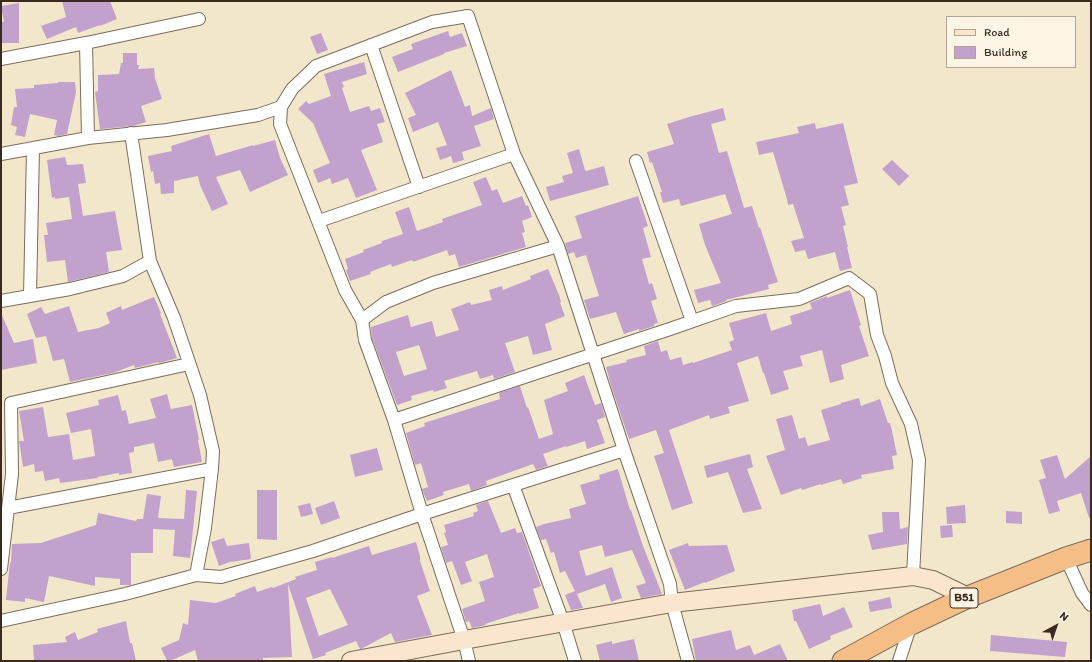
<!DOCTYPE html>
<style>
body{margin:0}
#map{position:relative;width:1092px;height:662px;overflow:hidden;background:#f2e7cb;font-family:Itim,sans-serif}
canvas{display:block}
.frame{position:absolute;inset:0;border:2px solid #3b2a1e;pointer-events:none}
.legend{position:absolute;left:946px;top:16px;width:130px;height:52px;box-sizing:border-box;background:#fcf5e5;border:1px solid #afa495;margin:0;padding:5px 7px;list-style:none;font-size:12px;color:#3b2a1e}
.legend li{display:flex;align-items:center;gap:8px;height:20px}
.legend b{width:20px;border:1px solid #afa495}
.north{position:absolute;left:1036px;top:606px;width:40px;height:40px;-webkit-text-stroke:3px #fcf5e5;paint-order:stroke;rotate:40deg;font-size:11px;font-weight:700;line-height:16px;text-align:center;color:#3b2a1e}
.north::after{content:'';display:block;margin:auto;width:14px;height:18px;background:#3b2a1e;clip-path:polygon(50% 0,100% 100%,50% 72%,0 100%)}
</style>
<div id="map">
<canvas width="1092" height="662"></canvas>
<div class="frame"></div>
<ul class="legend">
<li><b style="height:5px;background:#fbe5cf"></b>Road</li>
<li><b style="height:11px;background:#c2a2cc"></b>Building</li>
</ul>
<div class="north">N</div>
</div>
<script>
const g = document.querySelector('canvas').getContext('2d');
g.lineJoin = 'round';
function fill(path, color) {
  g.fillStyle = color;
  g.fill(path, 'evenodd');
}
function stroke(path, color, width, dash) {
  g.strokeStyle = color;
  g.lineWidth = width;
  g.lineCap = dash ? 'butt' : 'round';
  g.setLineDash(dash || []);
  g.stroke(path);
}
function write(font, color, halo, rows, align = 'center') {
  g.font = font + ' Itim,sans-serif';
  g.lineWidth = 3;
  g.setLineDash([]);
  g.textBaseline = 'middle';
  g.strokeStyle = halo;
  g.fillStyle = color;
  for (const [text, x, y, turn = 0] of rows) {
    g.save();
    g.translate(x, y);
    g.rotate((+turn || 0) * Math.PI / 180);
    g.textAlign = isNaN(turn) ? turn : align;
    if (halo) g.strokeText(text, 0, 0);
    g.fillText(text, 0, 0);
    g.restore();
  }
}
const building = new Path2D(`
 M62,1H110L117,19L100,26V25L78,33L76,27L47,39L41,26L66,17Z
 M19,3V43H1V22H4L1,6Z
 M448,31L450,37L462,33L467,46L444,53V54L398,72L392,57L413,49L411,44Z
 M321,33L328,50L317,54L310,37Z
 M123,53H137V65H139L138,69L154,68L155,78L162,99L141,106L146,122L134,126L100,129L95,92L98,91V75L119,74L121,63H123Z
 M364,62L367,74L342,82L344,87L342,88L350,112L369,106L371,111L380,108L385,122L377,124L383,142L361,150L377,190L356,198L348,178L332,184L330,178L318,183L313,170L330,163L313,123L298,109L306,101L309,104L331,96L324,74Z
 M451,70L465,107L470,105L472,116L491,108L494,119L474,126L481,146L462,152L464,160L453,163L451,156L440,160L436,148L447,145L438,122L413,132L408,118L416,115L405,93Z
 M58,82H75L76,92L67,134L58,136L54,135L57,120L30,114L25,137L15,135L17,127L11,125L14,107H17L15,89L34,88V85L58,83Z
 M723,108L726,120L711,124L719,153L727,151L744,208L752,206L759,228L760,227L773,267L778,282L768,285L769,289L726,300L727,301L712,306L710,300L698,303L694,290L721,283L705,245L699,224L732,214L725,194L681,206L679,199L663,203L660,192H662L652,162L650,163L647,152L674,144L667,124L689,117Z
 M815,123L816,129L843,123L858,183L844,186L849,205L841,207L846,225L843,226L848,247H847L852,268L840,271L835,252L808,259L805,250L795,252L791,241L804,238L793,204L788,205L787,199L773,152L759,155L756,142L799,133L797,127Z
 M209,134L216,156L253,145V146L275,140L280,158L288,175L250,192L240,170L216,177L228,204L212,211L200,185L198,176L174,181V193L161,194L160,183L155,184L153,171L151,172L148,156L172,151L171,146Z
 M579,149L585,170L586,171L604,166L609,185L550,201L546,187L564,182L562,176L573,173L567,153Z
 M65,157L67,165L83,164L86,183L78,184L83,216L115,211L122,250L106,252L109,272L68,282L65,260L47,262L44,235H48L46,223L72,219L69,197L55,199V197L52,198L47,160Z
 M892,160L909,176L899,186L882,169Z
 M486,177L492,191L497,189L503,203L522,196L526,206L528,205L532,217L522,221L525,232L522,233L526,247L459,267L455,254L449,256L447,250L413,262L412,260L392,267L391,264L370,272L371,274L350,281L346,270L348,269L345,259L364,252L363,250L382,243V241L403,234L395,212L409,207L417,231L443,222L442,219L482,205L473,182Z
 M638,196L648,226L643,228L651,257L642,259L649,284L652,283L657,299L651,301L658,323L654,324V326L639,331V329L624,334L616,312L590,319L584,300L599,296L586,255L576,258L574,252L568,254L565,243L582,238L575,216Z
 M548,269L559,295L561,302L560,303L565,316L545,324L552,350L533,355L528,336L505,343L515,372L494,379L493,375L480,379L477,371L444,381L447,388L434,392L433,390L411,396L412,400L397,405L372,338L371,327L408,315L411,327L432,321L436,337L459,330L451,309L470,302L471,305L492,300L489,290L502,286L503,290L531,279L530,276ZM419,345L427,369L404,376L396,352Z
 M850,290L861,325L859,326L869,356L841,365L844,379L830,383L822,350L800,356L803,366L783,371L789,389L771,395L764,373H763L758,356L737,363L749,401L728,407L730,413L710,419L709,415L669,430L693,503L672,510L654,456L664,453L656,430L629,439L612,389L606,367L627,362L626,360L646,355L644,346L658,341L661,352L667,350L670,360L681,357L683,365L693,362V363L732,350L729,342L734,340L729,323L766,313L771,331L792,324L790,316L812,309L810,303L827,296V298Z
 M154,297L161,313L160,314L177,358L167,361L159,363V362L135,368L134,365L113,373L70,382L64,359L53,361L46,336L36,338L27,314L41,307L45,314L69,306L78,332L99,328L110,323L106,313L121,306L122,310Z
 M1,313L14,343L33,339L37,363L1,370Z
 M584,375L595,405L601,403L605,417L597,420L605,443L587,449L585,441L566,447V446L543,454L548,466L536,470L533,464L486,481L487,485L471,491L469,484L443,492L444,495L427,501L422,489L428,487L421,463L415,465L406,433L425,426L424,423L500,399L499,393L520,386L527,408L528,407L539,439L553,434L544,400L568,391L565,383Z
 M167,394L171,409L192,405L199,440H198L202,462L174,467L172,459L158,462L154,443L134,447V452L129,453L132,473L119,475V473L97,477L98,478L60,483L59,478L45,481L43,471L35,472L34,464L23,467L19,441H24L19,411L43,407L48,437L69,434L73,460L95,456L91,429L71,433L66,413L99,405L98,400L118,395L122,411L126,410L129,424L156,418L150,399Z
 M859,398L861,406L880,399L888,423H890L892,431L897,455L892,456L894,469L861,475L862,478L843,484L841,479L821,485V484L802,490L801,488L781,495L766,456L785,450L776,419L792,415L799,439L805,437L808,446L830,440L821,410L841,404V403Z
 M377,448L383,470L355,477L350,455Z
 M750,454L753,467L747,469L762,509L743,513L728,472L707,478L704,466Z
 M1057,455L1065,479L1091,456V518H1089L1081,493L1057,501L1060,511L1049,514L1039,480L1046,478L1040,460Z
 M618,469L630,510H631L643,546L662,594L641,598L636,586L646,583L632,550L605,557L602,545L579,551L586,576L612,567L622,598L611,602L605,584L577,594L583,608L571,610L565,595L575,591L565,571L560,573L554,552L551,553L546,539L541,540L536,527L544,524L571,518L569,509L586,504L580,485L600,479L599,475Z
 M186,490L197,491L190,558L173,556L175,530L153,529V553H131V585H120V579L95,577V586L49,576L44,602L25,598V602L6,600L10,562L11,563L12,544L41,543L96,525L98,513L136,521L137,519H143L147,494L161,496L158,518L184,519Z
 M257,490H277V540L257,539Z
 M334,501L340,518L321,525L315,508Z
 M488,501L501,533L515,528L517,533L522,532L541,586L533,589L539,608L519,614V613L485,624L486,625L472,628L469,621L466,622L462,609L485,601L479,582L494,577L487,554L465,562L472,581L461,585L452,561L446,563L441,547L448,545L444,533L446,532L444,525L474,516L473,513L478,511L476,505Z
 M310,503L313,514L301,517L298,506Z
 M965,505L966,523L947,524L946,507Z
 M1006,511L1022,512V524L1006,523Z
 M882,512H899L900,529L908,527L907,544L872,550L868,535L883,532Z
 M952,525L953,537L941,538L940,526Z
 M224,538L227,546L249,543L251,559L230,562L219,566L211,542Z
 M416,542L420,556V561L430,591L417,596L432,635L395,642L391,633L361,649H360L356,641L325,653L326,655L313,659L288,584L292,657L263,658V661H198L195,650L170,661H167L161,648L179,640L183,623L188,625L190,600L216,603L236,596L235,594L255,586L257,592L272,587L273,588L296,579L295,577L317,570L315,562L332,557V558L369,546L372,555ZM330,589L348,625L319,636L306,598Z
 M688,543L689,546L727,545L735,571L705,583V582L685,590L669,550Z
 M890,597L892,608L870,612L868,602Z
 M820,604L823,616L844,607L853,627L830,636L831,639L809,649L796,621H794L792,610Z
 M126,621L130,643H132L136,661H34L33,645L67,642L65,637L75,632L78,640L98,632L97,629Z
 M731,630L736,650L750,645L754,655L780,644L788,661H696L692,639Z
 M991,635L1067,642L1065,657L990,651Z
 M634,639L639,661H600L596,645L612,641V644Z`);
const minor = new Path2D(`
 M86,43L88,138
 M371,45L419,187
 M1,59L86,43L199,19
 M131,133L150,261L174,318L200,395L213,451L212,469
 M1,154L88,138L167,130L258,115L281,107
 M636,161L692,321
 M319,221L514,154
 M30,296L33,148
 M1,301L70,289L123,276L150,261
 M362,320L386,302L433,283L558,246L624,450L670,584L672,603L688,661
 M394,420L594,354L670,329L736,306L799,299L849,278L870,294L877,335L885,356L892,383L911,424L919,460L913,576
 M513,485L563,622L575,661
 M8,508L212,469L205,528L196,575
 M1066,558L1082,593L1091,605
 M1,569L12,474L11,403L189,364
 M1,621L125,594L196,575L221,577L313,551L422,514L624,450
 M469,661L464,640L422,514L394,420L365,340L362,320L345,290L280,124L281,107L292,89L316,66L432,22L468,16L514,154L558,246
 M899,661L911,624`);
const secondary = new Path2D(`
 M351,661L464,640L672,603L913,576L933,580L968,597`);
const trunk = new Path2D(`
 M843,661L911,624L968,597L1066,558L1091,550`);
const shields = [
 [964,598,28]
];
const shieldNames = [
 ["B51",964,598]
];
fill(building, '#c2a2cc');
stroke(minor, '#7b6c5b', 14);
stroke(secondary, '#7b6c5b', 20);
stroke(trunk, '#7b6c5b', 23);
stroke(minor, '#fff', 12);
stroke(secondary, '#fbe5cf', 18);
stroke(trunk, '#f6be87', 21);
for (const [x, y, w] of shields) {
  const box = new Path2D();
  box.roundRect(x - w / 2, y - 10, w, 20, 3);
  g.fillStyle = '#fcf5e5';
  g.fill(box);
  stroke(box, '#3b2a1e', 1);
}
write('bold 12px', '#3b2a1e', null, shieldNames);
</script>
